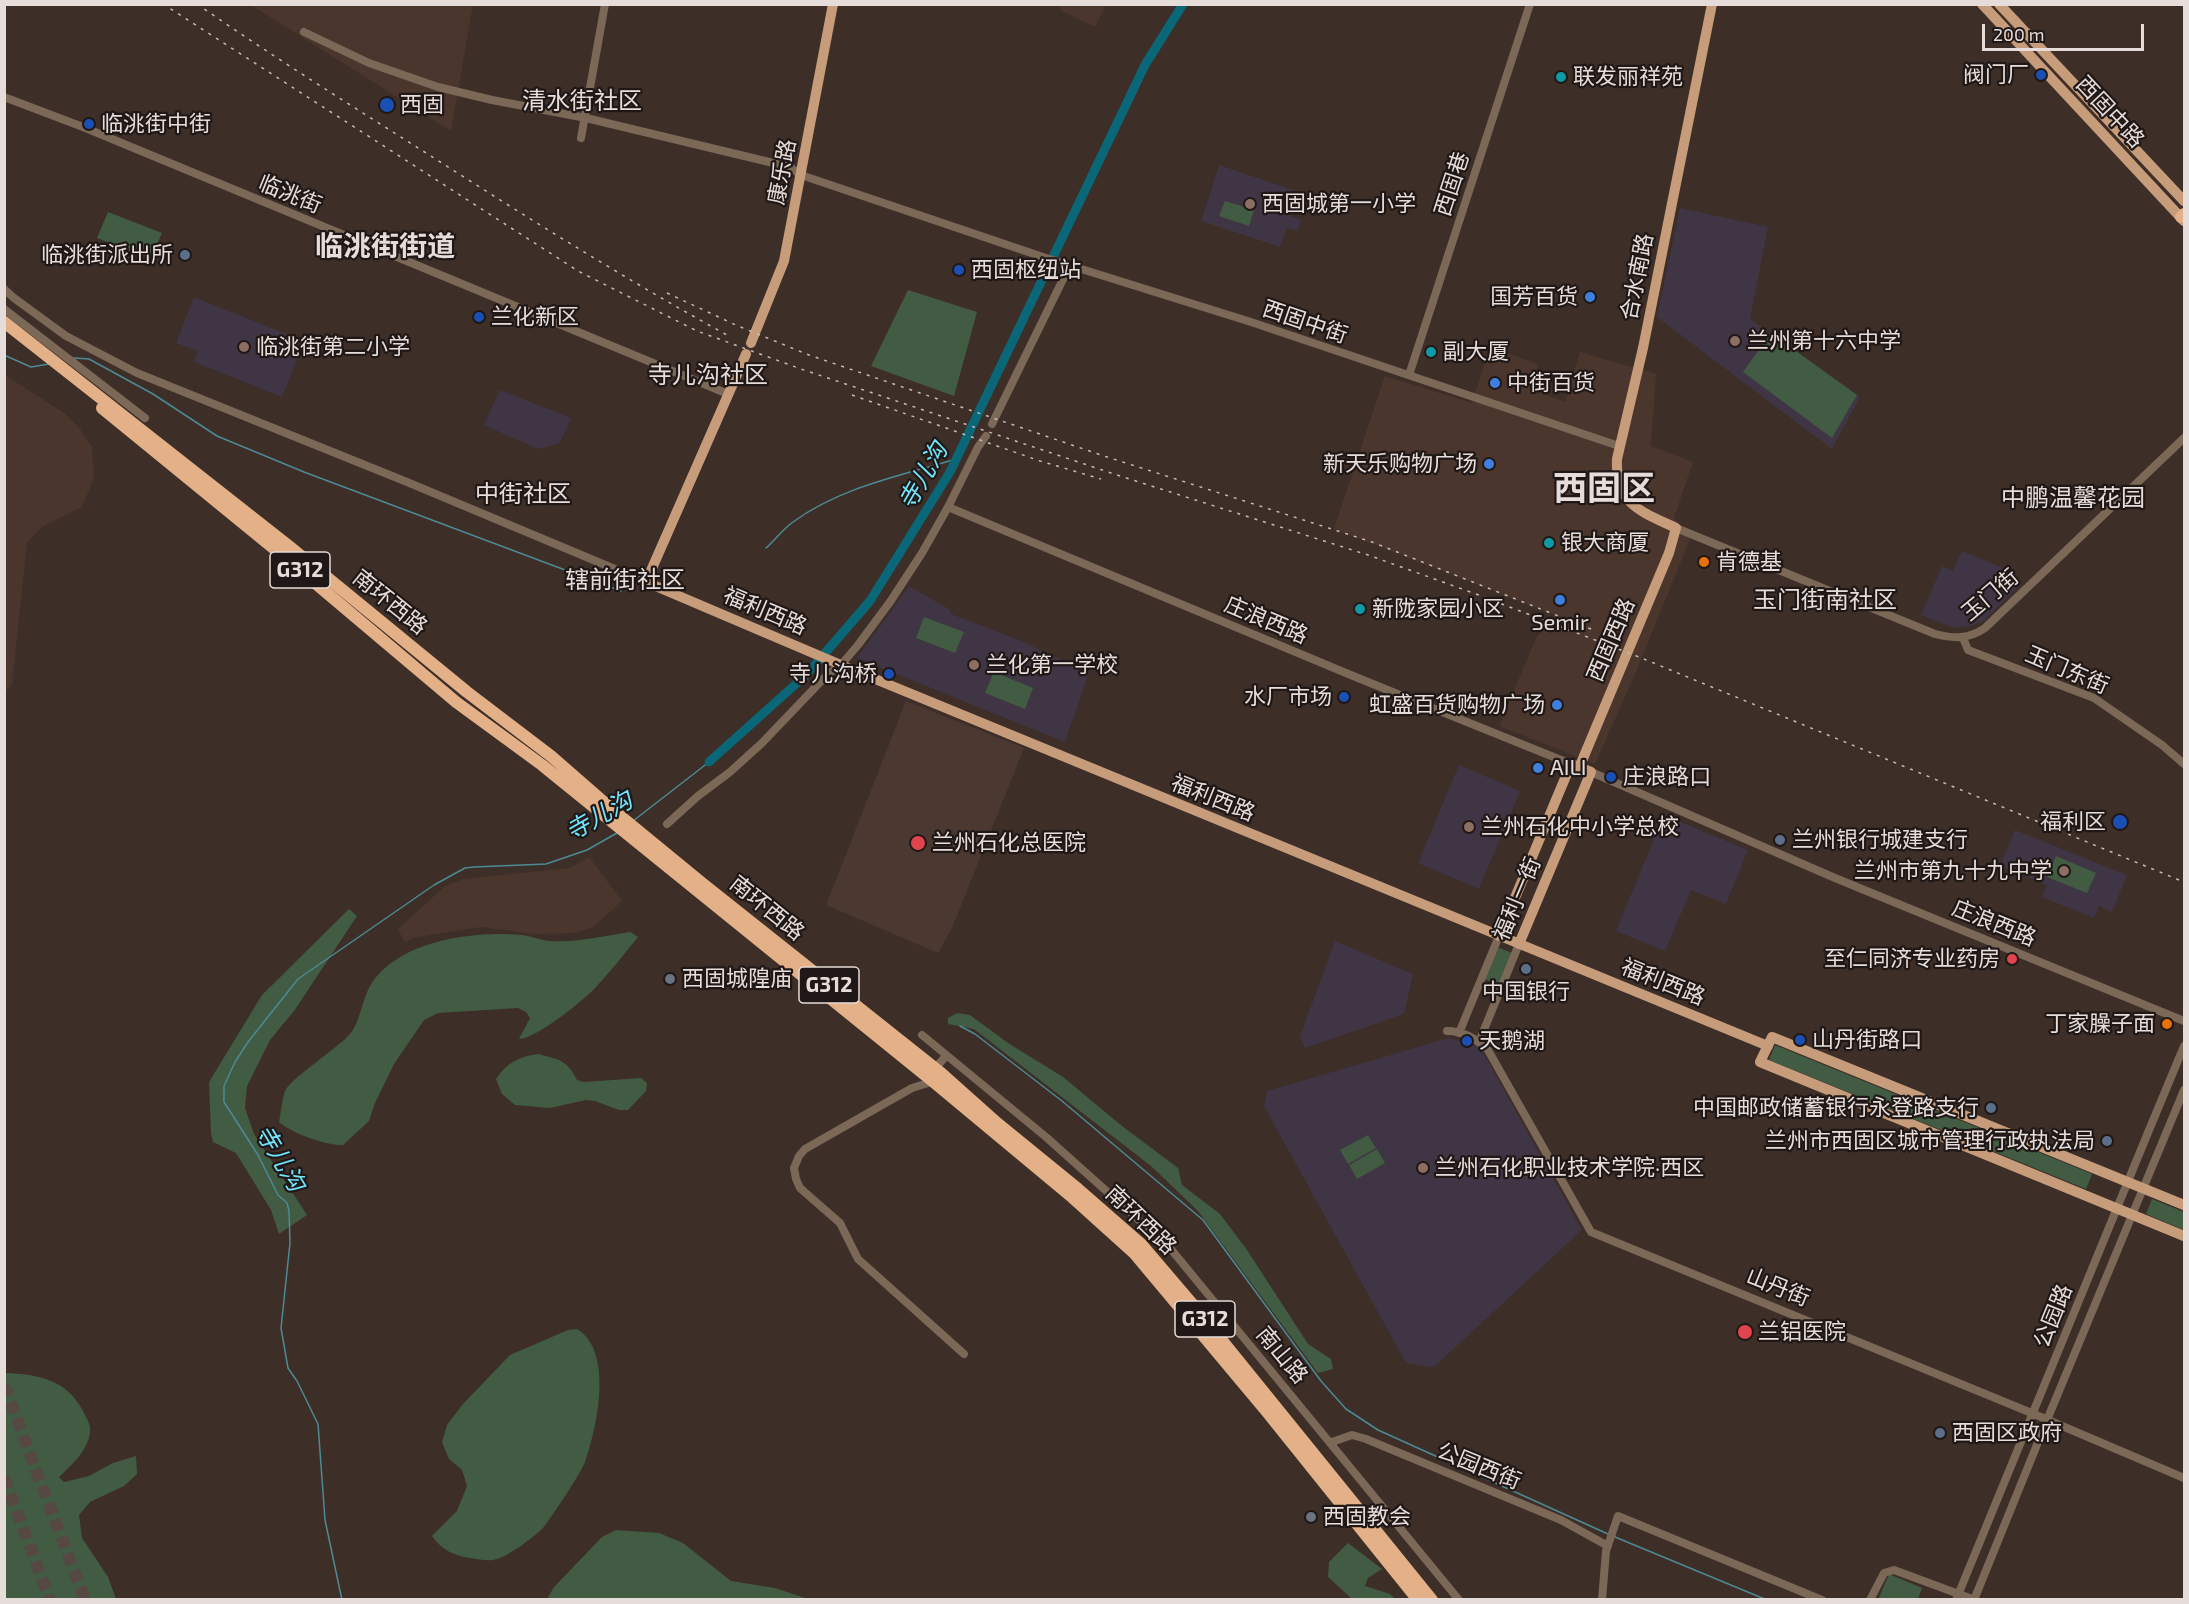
<!DOCTYPE html>
<meta charset="utf-8">
<style>
body{margin:0}
#map{position:relative;width:2189px;height:1604px;overflow:hidden;background:#3d2e28;font-family:"Exo 2",sans-serif}
canvas{display:block}
.frame{position:absolute;inset:0;border:6px solid #e6dcd9;pointer-events:none}
.scale{position:absolute;left:1982px;top:24px;width:162px;height:27px;box-sizing:border-box;border:3px solid #e6dcd9;border-top:0;padding-left:8px;font-size:18px;line-height:21px;white-space:nowrap;color:#e6dcd9;-webkit-text-stroke:4px #1f1816;paint-order:stroke}
</style>
<div id="map">
<canvas width="2189" height="1604"></canvas>
<div class="frame"></div>
<div class="scale">200 m</div>
</div>
<script>
const g = document.querySelector('canvas').getContext('2d');
g.lineJoin = 'round';
function fill(path, color) {
  g.fillStyle = color;
  g.fill(path, 'evenodd');
}
function stroke(path, color, width, dash) {
  g.strokeStyle = color;
  g.lineWidth = width;
  g.lineCap = dash ? 'butt' : 'round';
  g.setLineDash(dash || []);
  g.stroke(path);
}
function write(font, color, halo, rows, align = 'center') {
  g.font = font + ' "Exo 2","Noto Sans SC",sans-serif';
  g.lineWidth = 4.5;
  g.setLineDash([]);
  g.textBaseline = 'middle';
  g.strokeStyle = halo;
  g.fillStyle = color;
  for (const [text, x, y, turn = 0] of rows) {
    g.save();
    g.translate(x, y);
    g.rotate((+turn || 0) * Math.PI / 180);
    g.textAlign = isNaN(turn) ? turn : align;
    if (halo) g.strokeText(text, 0, 0);
    g.fillText(text, 0, 0);
    g.restore();
  }
}
const built = new Path2D(`
 M251,5H473L451,131Z
 M1062,5V4L1106,5L1095,27L1060,10Z
 M1490,347L1538,364L1532,390L1565,402L1580,352L1656,374L1651,446L1693,462L1674,518L1691,537L1636,672L1595,764L1499,726L1536,638L1556,615L1334,529L1385,376L1472,403Z
 M5,375L64,413L80,429L92,447L94,478L82,507L42,527L27,542L12,685L5,691Z
 M589,857L622,901L592,928L573,933L536,934L481,927L412,938L405,943L398,929L445,886L463,879L570,868Z`);
const education = new Path2D(`
 M1219,165L1299,192L1290,216L1301,220L1298,231L1287,228L1280,247L1201,221Z
 M1680,208L1768,227L1750,319L1860,397L1832,449L1657,317Z
 M194,297L304,341L282,397L194,362L198,351L176,343Z
 M500,390L571,418L560,443L538,449L484,425Z
 M1962,551L2013,572L2021,583L1985,620L1971,626L1954,628L1921,615L1942,566L1953,571Z
 M909,586L949,609L951,614L1014,638L1089,672L1065,742L857,658Z
 M1459,765L1520,791L1479,889L1418,863Z
 M1664,815L1748,850L1726,904L1691,890L1665,951L1616,931Z
 M2015,830L2127,875L2112,912L2099,906L2094,918L2042,897L2047,885L2000,866Z
 M1335,941L1413,974L1404,1014L1305,1048L1300,1036Z
 M1449,1038L1480,1047L1582,1230L1434,1367L1406,1363L1264,1106L1267,1091Z`);
const medical = new Path2D(`
 M906,701L1024,748L952,928L938,953L826,905Z`);
const green = new Path2D(`
 M1225,201L1254,210L1249,226L1219,216Z
 M108,212L162,233L151,259L97,238Z
 M908,290L977,312L954,396L871,366Z
 M1771,333L1857,395L1832,438L1743,372Z
 M924,617L964,632L955,653L916,638Z
 M994,672L1033,688L1025,709L985,693Z
 M2056,856L2096,873L2087,893L2047,877Z
 M349,909L357,916L294,1011L270,1040L247,1086L245,1108L254,1134L307,1215L279,1234L271,1210L236,1153L213,1142L211,1134L209,1082L262,995Z
 M630,932L638,937C624,954 611,971 596,987C584,1000 536,1039 519,1039L530,1018L526,1012L518,1008L438,1013L424,1020L394,1064L375,1103L369,1121L343,1145C327,1146 291,1133 279,1122C281,1112 282,1100 285,1091C291,1078 338,1048 350,1034C362,1020 362,992 377,976C410,939 475,931 522,935C531,936 540,940 549,941C575,943 604,936 630,932Z
 M1497,947L1512,953L1500,985L1484,979Z
 M957,1013L970,1015L1008,1043L1063,1077L1122,1126L1178,1168L1182,1185L1220,1214L1247,1250L1308,1344L1331,1359L1333,1369L1318,1373L1198,1211L1151,1166L974,1029L948,1024V1018Z
 M1775,1045L2092,1174L2086,1189L1769,1060Z
 M538,1054C560,1060 566,1059 577,1080L584,1082L641,1078L647,1083L646,1091L628,1110H619L595,1101L586,1100L550,1108L515,1105L502,1094L496,1079C506,1063 521,1056 538,1054Z
 M1368,1135L1376,1148L1348,1164L1340,1150Z
 M1377,1149L1385,1163L1357,1179L1349,1165Z
 M2152,1199L2184,1212V1230L2146,1214Z
 M577,1329C614,1351 597,1428 585,1462C581,1473 551,1518 543,1528C534,1537 510,1555 497,1559C489,1562 479,1559 470,1558C454,1556 441,1549 432,1536L457,1511L467,1486L462,1470L449,1459L442,1442L447,1425L463,1404L510,1355L568,1330Z
 M5,1373C39,1374 69,1380 85,1415C88,1421 91,1426 90,1433C87,1451 72,1465 59,1477L64,1482L89,1476L113,1463L136,1456L137,1474L124,1486L90,1502L79,1515L82,1538L108,1577L116,1599H5Z
 M616,1530L659,1533L683,1543L731,1581L775,1588L808,1599H547L554,1587L602,1537Z
 M1348,1543L1382,1569L1368,1578L1365,1586L1390,1594L1395,1599H1352L1328,1577L1329,1562Z
 M1889,1574L1922,1588L1918,1599L1878,1600Z`);
const stream = new Path2D(`
 M4,355L31,367L49,364
 M74,358L89,359L153,394L217,436L304,472L621,591
 M766,548C775,540 783,529 793,522C841,487 900,476 956,459
 M633,821L709,762
 M960,1026L975,1034L1062,1101L1203,1220L1321,1381L1346,1409L1378,1430L1608,1534
 M1615,1537L1767,1600
 M342,1600L325,1520L318,1424L297,1381L288,1368L281,1328L290,1243L289,1211L287,1203L278,1195L258,1155L224,1102V1086L235,1062L248,1042L298,979L434,885L465,868L474,867L546,864L587,850L617,833`);
const river = new Path2D(`
 M709,762L807,674L870,601L950,472L1145,65L1183,4`);
const highwayTunnel = new Path2D(`
 M4,1385L85,1600
 M4,1477L50,1600`);
const minor = new Path2D(`
 M304,32L369,63L438,87L492,100L586,118L790,167L801,175L1043,257L1251,322L1619,446
 M4,97L83,127L728,394
 M581,138L605,4
 M4,289L14,298L66,336L137,373L407,482L646,582
 M4,309L145,418
 M1409,375L1530,4
 M992,424L1070,265
 M948,507L1358,678L1571,764
 M1676,528L1935,634C1954,639 1969,639 1985,628L2184,438
 M1963,638L1968,650L2094,698L2162,745L2184,764
 M1591,772L1835,878L2184,1021
 M667,824L698,796L730,772L762,743L827,675L841,665L858,645L890,602L922,553L948,507L978,447L986,436
 M1447,1031C1464,1031 1476,1039 1488,1050L1591,1232L2034,1414L2184,1478
 M1459,1033L1499,936
 M922,1035L1046,1137L1170,1248L1459,1600
 M1479,1042L1519,944
 M946,1056L938,1065L928,1083L912,1088L805,1149L799,1156L794,1168L796,1179L800,1188L840,1223L858,1259L964,1354
 M1332,1442L1352,1435L1366,1439L1561,1520L1608,1546
 M1602,1600L1606,1551L1618,1516L1822,1600
 M1870,1600L1884,1573L1894,1570L1975,1600
 M1956,1600C2033,1415 2107,1230 2184,1046
 M1974,1600L2047,1420L2184,1090`);
const major = new Path2D(`
 M1982,4L2184,221
 M1999,4L2184,201
 M751,343L784,261L833,4
 M746,354L646,582L841,665L1768,1046
 M1579,768L1669,553L1676,528C1640,511 1615,504 1617,459L1643,348L1712,4
 M1499,936L1571,764L1591,772L1519,944
 M2184,1205L1772,1037L1760,1062L2184,1236`);
const highway = new Path2D(`
 M2181,217L2184,214
 M4,322L290,547L467,692L551,756L614,811L703,884L941,1073L997,1123L1078,1189L1141,1244L1199,1312L1432,1600
 M102,408L282,555L456,702L542,765L935,1083L1073,1198L1134,1253L1267,1412L1418,1600`);
const rail = new Path2D(`
 M163,4L578,271L697,331L801,369L1117,475L1368,555L1476,594L1639,657L2184,882
 M197,4C275,58 355,108 434,158C531,220 627,280 727,335
 M667,293L738,326L809,355L1107,457L1372,542L1596,631
 M852,395L1040,461L1101,479`);
const markers = [
 [2041,75,6,"#1a4fb4"],
 [1561,77,6,"#0f9aa8"],
 [387,105,8,"#1a4fb4"],
 [89,124,6,"#1a4fb4"],
 [1250,204,6,"#8d6e63"],
 [185,255,6,"#5c6f8a"],
 [959,270,6,"#1a4fb4"],
 [1590,297,6,"#3f7fe0"],
 [479,317,6,"#1a4fb4"],
 [1735,341,6,"#8d6e63"],
 [244,347,6,"#8d6e63"],
 [1431,352,6,"#0f9aa8"],
 [1495,383,6,"#3f7fe0"],
 [1489,464,6,"#3f7fe0"],
 [1549,543,6,"#0f9aa8"],
 [1704,562,6,"#e8710a"],
 [1560,600,6,"#3f7fe0"],
 [1360,609,6,"#0f9aa8"],
 [974,665,6,"#8d6e63"],
 [889,674,6,"#1a4fb4"],
 [1344,697,6,"#1a4fb4"],
 [1557,705,6,"#3f7fe0"],
 [1538,768,6,"#3f7fe0"],
 [1611,777,6,"#1a4fb4"],
 [2120,822,8,"#1a4fb4"],
 [1469,827,6,"#8d6e63"],
 [1780,840,6,"#5c6f8a"],
 [918,843,8,"#e0444e"],
 [2064,871,6,"#8d6e63"],
 [2012,959,6,"#e0444e"],
 [1526,969,6,"#5c6f8a"],
 [670,979,6,"#6b7280"],
 [2167,1024,6,"#e8710a"],
 [1800,1040,6,"#1a4fb4"],
 [1467,1041,6,"#1a4fb4"],
 [1991,1108,6,"#5c6f8a"],
 [2107,1141,6,"#5c6f8a"],
 [1423,1168,6,"#8d6e63"],
 [1745,1332,8,"#e0444e"],
 [1940,1433,6,"#5c6f8a"],
 [1311,1517,6,"#6b7280"]
];
const shields = [
 [300,570,60],
 [829,985,60],
 [1205,1319,60]
];
const shieldNames = [
 ["G312",300,570],
 ["G312",829,985],
 ["G312",1205,1319]
];
const poiNames = [
 ["阀门厂",2029,75,"right"],
 ["联发丽祥苑",1573,77],
 ["西固",400,105],
 ["临洮街中街",101,124],
 ["西固城第一小学",1262,204],
 ["临洮街派出所",173,255,"right"],
 ["西固枢纽站",971,270],
 ["国芳百货",1578,297,"right"],
 ["兰化新区",491,317],
 ["兰州第十六中学",1747,341],
 ["临洮街第二小学",256,347],
 ["副大厦",1443,352],
 ["中街百货",1507,383],
 ["新天乐购物广场",1477,464,"right"],
 ["银大商厦",1561,543],
 ["肯德基",1716,562],
 ["新陇家园小区",1372,609],
 ["Semir",1560,623,"center"],
 ["兰化第一学校",986,665],
 ["寺儿沟桥",877,674,"right"],
 ["水厂市场",1332,697,"right"],
 ["虹盛百货购物广场",1545,705,"right"],
 ["AILI",1550,768],
 ["庄浪路口",1623,777],
 ["福利区",2106,822,"right"],
 ["兰州石化中小学总校",1481,827],
 ["兰州银行城建支行",1792,840],
 ["兰州石化总医院",932,843],
 ["兰州市第九十九中学",2052,871,"right"],
 ["至仁同济专业药房",2000,959,"right"],
 ["西固城隍庙",682,979],
 ["中国银行",1526,992,"center"],
 ["丁家臊子面",2155,1024,"right"],
 ["山丹街路口",1812,1040],
 ["天鹅湖",1479,1041],
 ["中国邮政储蓄银行永登路支行",1979,1108,"right"],
 ["兰州市西固区城市管理行政执法局",2095,1141,"right"],
 ["兰州石化职业技术学院·西区",1435,1168],
 ["兰铝医院",1758,1332],
 ["西固区政府",1952,1433],
 ["西固教会",1323,1517]
];
const streetNames = [
 ["西固中路",2110,112,47],
 ["康乐路",782,172,-79],
 ["西固巷",1452,184,-72],
 ["临洮街",290,194,22],
 ["合水南路",1637,277,-79],
 ["西固中街",1305,322,19],
 ["玉门街",1990,595,-40],
 ["南环西路",390,602,39],
 ["福利西路",765,611,23],
 ["庄浪西路",1266,620,23],
 ["西固西路",1611,640,-67],
 ["玉门东街",2067,670,23],
 ["福利西路",1213,798,22],
 ["福利一街",1517,899,-67],
 ["南环西路",767,908,39],
 ["庄浪西路",1994,923,22],
 ["福利西路",1663,982,22],
 ["南环西路",1141,1220,44],
 ["山丹街",1778,1287,22],
 ["公园路",2053,1316,-68],
 ["南山路",1282,1355,50],
 ["公园西街",1479,1466,22]
];
const neighbourhoodNames = [
 ["清水街社区",582,101],
 ["寺儿沟社区",708,375],
 ["中街社区",523,494],
 ["中鹏温馨花园",2073,498],
 ["辖前街社区",625,580],
 ["玉门街南社区",1825,600]
];
const waterNames = [
 ["寺儿沟",923,476,-60],
 ["寺儿沟",599,816,-30],
 ["寺儿沟",280,1158,59]
];
const districtNames = [
 ["临洮街街道",385,247]
];
const townNames = [
 ["西固区",1604,489]
];
fill(built, '#4b362e');
fill(education, '#403544');
fill(medical, '#4b3831');
fill(green, '#415c43');
stroke(stream, '#4c8a94', 1.5);
stroke(river, '#0a6777', 9);
stroke(highwayTunnel, '#564843', 12, [12, 6]);
stroke(minor, '#7c6857', 8);
stroke(major, '#c69c7a', 10);
stroke(highway, '#e3b087', 12);
stroke(rail, '#c7bcb9', 1.5, [3, 6]);
for (const [x, y, r, color] of markers) {
  const dot = new Path2D();
  dot.arc(x, y, r, 0, 2 * Math.PI);
  g.fillStyle = color;
  g.fill(dot);
  stroke(dot, '#1f1816', 2);
}
for (const [x, y, w] of shields) {
  const box = new Path2D();
  box.roundRect(x - w / 2, y - 18, w, 36, 4.5);
  g.fillStyle = '#1f1816';
  g.fill(box);
  stroke(box, '#e6dcd9', 1.5);
}
write('bold 21px', '#e6dcd9', null, shieldNames);
write('22px', '#e6dcd9', '#1f1816', poiNames, 'left');
write('22px', '#e6dcd9', '#1f1816', streetNames);
write('24px', '#e6dcd9', '#1f1816', neighbourhoodNames);
write('italic 24px', '#71e5fe', '#1f1816', waterNames);
write('bold 28px', '#e6dcd9', '#1f1816', districtNames);
write('bold 34px', '#e6dcd9', '#1f1816', townNames);
</script>
